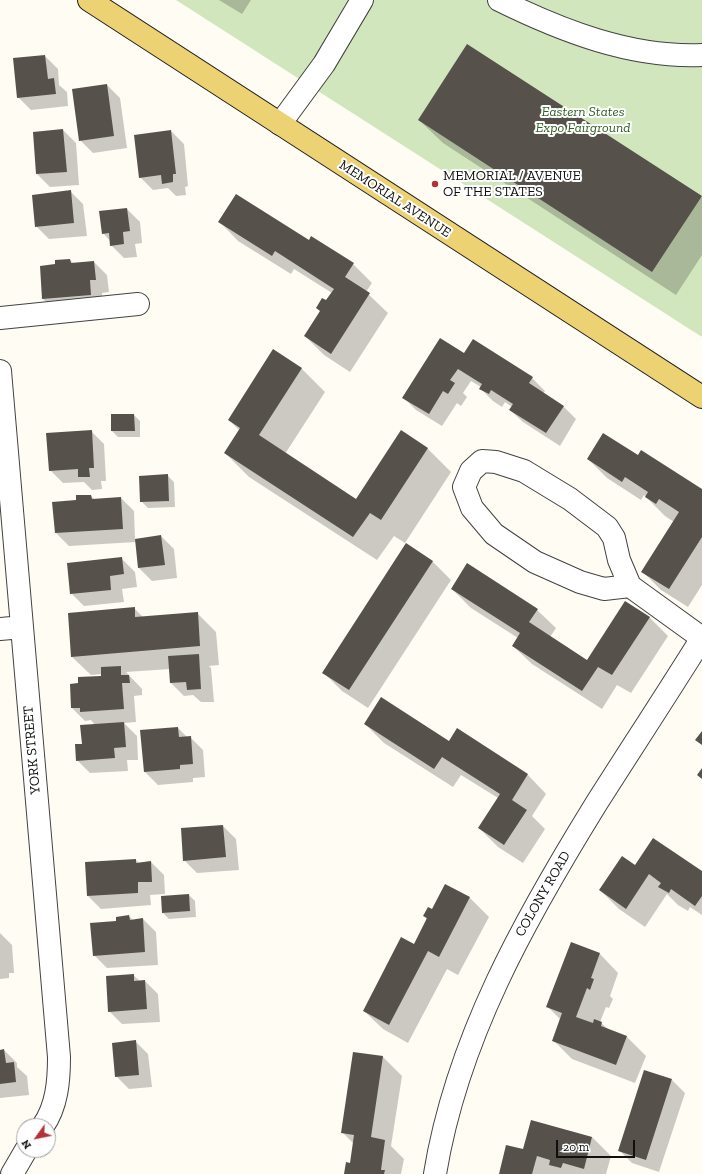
<!DOCTYPE html>
<style>
body{margin:0}
#map{position:relative;width:702px;height:1174px;overflow:hidden;background:#fefcf3;font-family:"Zilla Slab",serif}
canvas{display:block}
.north{position:absolute;left:16px;top:1118px;width:40px;height:40px;box-sizing:border-box;background:#fff;border:1px solid #9f9f9f;border-radius:50%;rotate:237deg;font-size:11px;font-weight:700;line-height:16px;text-align:center;color:#0f0f0f}
.north::after{content:'';display:block;margin:auto;width:14px;height:18px;background:#b43236;clip-path:polygon(50% 0,100% 100%,50% 72%,0 100%)}
.scale{position:absolute;left:556px;top:1140px;width:79px;height:18px;box-sizing:border-box;border:2px solid #0f0f0f;border-top:0;padding-left:5px;font-size:12px;line-height:14px;white-space:nowrap;color:#0f0f0f;-webkit-text-stroke:3px #fff;paint-order:stroke}
</style>
<div id="map">
<canvas width="702" height="1174"></canvas>
<div class="north">N</div>
<div class="scale">20 m</div>
</div>
<script>
const g = document.querySelector('canvas').getContext('2d');
g.lineJoin = 'round';
function fill(path, color) {
  g.fillStyle = color;
  g.fill(path, 'evenodd');
}
function stroke(path, color, width, dash) {
  g.strokeStyle = color;
  g.lineWidth = width;
  g.lineCap = dash ? 'butt' : 'round';
  g.setLineDash(dash || []);
  g.stroke(path);
}
function write(font, color, halo, rows, align = 'center') {
  g.font = font + ' "Zilla Slab",serif';
  g.lineWidth = 4;
  g.setLineDash([]);
  g.textBaseline = 'middle';
  g.strokeStyle = halo;
  g.fillStyle = color;
  for (const [text, x, y, turn = 0] of rows) {
    g.save();
    g.translate(x, y);
    g.rotate((+turn || 0) * Math.PI / 180);
    g.textAlign = isNaN(turn) ? turn : align;
    if (halo) g.strokeText(text, 0, 0);
    g.fillText(text, 0, 0);
    g.restore();
  }
}
const green = new Path2D(`
 M176,0H702V337Z`);
const shadow = new Path2D(`
 M219,0H251L242,14Z
 M45,56L58,69L59,85L67,92L68,106L31,110L18,97Z
 M107,85L120,98L127,148L93,153L80,140Z
 M419,120L701,197L702,198V255L676,295L443,143Z
 M63,130L76,143L79,185L50,187L37,174Z
 M171,131L184,144L188,186L185,187L186,195L176,196L168,188L153,190L140,177Z
 M70,191L83,204L87,236L49,239L36,226Z
 M127,209L140,222L142,243L135,244L137,257L124,258L111,245V242L103,233Z
 M220,222L309,241L353,264L372,283L366,292L388,313L350,372L324,355L305,336L332,293L294,269L291,274L238,241Z
 M70,260L74,264L94,262L107,275L109,292L102,293L103,307L56,312L43,299Z
 M274,351L302,369L325,392L285,454L357,500L427,448L451,472L405,543L394,536L377,560L249,477L225,453L240,431L229,420Z
 M464,355L532,378L545,391L543,394L563,406L576,419L560,446L523,422L510,410L512,407L505,402L502,407L493,401L480,388L481,387L471,381L463,393L467,397L461,406L457,403L442,426L416,410L403,397Z
 M134,415L140,421V437H118L112,431Z
 M91,431L104,444L106,481H101L102,489L92,490L84,482L63,483L50,470Z
 M638,457L702,490V585L688,607L661,590L643,572L674,522L665,516L644,495L641,500L607,478L588,459Z
 M167,475L174,482L175,507L148,508L141,501Z
 M91,496L95,500L121,498L134,511L135,539L161,536L174,549L177,578L152,581L139,568L136,542L69,546L56,533Z
 M122,559L135,572L137,587L122,589L124,602L84,606L71,593Z
 M432,561L451,580L368,708L342,691L323,672Z
 M452,589L537,610L556,628L550,637L587,661L649,617L668,636L631,693L617,685L602,709L532,664L513,646L518,638L471,608Z
 M134,608L144,618L197,613L216,632L219,665L209,666L211,668L214,702H201L193,695L184,696L171,683L170,669L126,672L142,689V695L134,696L136,722L124,723L137,736L138,760H127L128,771L90,773L77,760L83,745L95,725L91,720L85,721L72,708L79,684L102,677V674L91,675L72,657Z
 M365,724L449,742L457,729L528,775L546,794L532,816L545,829L523,863L498,847L479,828L498,798L461,775L453,787L384,743Z
 M178,728L187,737H190L203,750L205,777L193,778V782L158,785L145,772Z
 M223,826L236,839L239,870L197,873L184,860L182,829Z
 M136,860L139,863L151,862L164,875L165,894L150,895L151,905L101,909L88,896Z
 M636,866L702,872V915L690,907L688,911L678,905L667,894L645,927L619,909L600,890Z
 M445,885L470,898L489,917L458,975L447,969L408,1043L383,1029L364,1011L414,945L427,920L424,916L432,910Z
 M189,895L195,901L196,917L169,919L163,913Z
 M129,916L133,920L143,919L156,932L158,965L107,968L94,955L117,922Z
 M0,933L12,945L14,973H9V978L0,979Z
 M572,944L600,954L618,973L610,996L613,999L609,1008L606,1007L600,1022L609,1030L627,1037L646,1056L635,1083L572,1059L553,1040L560,1019L548,1007Z
 M133,975L140,981H145L158,994L160,1022L122,1024L109,1011Z
 M135,1041L148,1054L152,1087L129,1089L116,1076Z
 M4,1050L17,1063V1067L27,1076L29,1095L0,1098V1051Z
 M354,1053L383,1057L402,1076L391,1146L404,1159L401,1174H345L351,1164L354,1144L342,1132Z
 M672,1080L685,1093L659,1172L632,1163L619,1150Z
 M532,1121L592,1137L611,1156L606,1174H500L524,1151Z`);
const building = new Path2D(`
 M467,44L702,196L652,272L418,120Z
 M45,55L48,79L54,78L56,94L17,98L13,58Z
 M107,84L114,136L79,141L72,89Z
 M63,129L67,172L36,174L33,132Z
 M171,130L176,174H173V182L162,184L161,175L139,178L134,135Z
 M71,190L74,223L35,227L32,195Z
 M236,194L309,240L311,236L354,263L345,277L370,293L331,354L304,336L320,311L316,308L322,298L326,300L334,289L275,251L272,256L218,222Z
 M127,208L130,231L123,232L124,244L110,246L109,233L102,234L99,211Z
 M70,259L71,263L94,261L96,280H90L91,295L42,299L40,266L55,264V260Z
 M440,338L464,353L473,339L533,377L529,383L564,406L546,433L509,410L513,404L491,390L489,394L479,389L482,384L458,369L450,380L455,383L448,394L443,391L429,414L402,398Z
 M273,349L302,368L259,435L356,499L401,430L428,448L381,520L370,513L353,537L224,453L240,428L228,420Z
 M111,414H134L135,431H111Z
 M92,430L94,468H89L90,477H78V469L49,471L46,433Z
 M603,433L638,455L641,450L702,489V537L669,589L641,572L679,512L659,499L656,504L645,497L648,492L625,477L622,482L587,459Z
 M168,474L169,501L140,502L139,476Z
 M76,495H91L92,499L121,497L123,529L55,533L52,502L76,500Z
 M161,535L165,565L138,568L135,539Z
 M406,543L433,561L349,690L322,673Z
 M122,557L124,574L110,576L111,590L70,594L67,563Z
 M467,563L538,609L529,622L587,660L625,601L650,617L612,675L598,667L582,691L512,646L520,633L451,589Z
 M135,607V617L198,612L200,646L71,657L68,613Z
 M199,654L201,689L187,690L186,682L170,683L168,656Z
 M121,666V675H129L130,683H122L124,709L80,712V708H71L70,684L78,683V677L101,676V667Z
 M381,697L449,741L457,728L528,774L512,800L527,810L504,845L478,828L500,794L442,757L434,769L364,724Z
 M124,722L126,747L114,748L115,758L76,761L75,744H82L80,725Z
 M178,727L179,737L191,736L193,764L180,765V769L144,772L140,730Z
 M702,731V745L695,740Z
 M702,768V779L697,775Z
 M223,825L226,857L183,861L181,828Z
 M653,838L702,871V896L695,906L671,889L669,893L658,887L661,883L649,874L626,909L599,890L622,856L635,865Z
 M136,859V863L151,861L152,882H138V893L87,896L85,862Z
 M445,884L470,897L439,957L428,951L389,1025L363,1011L401,937L414,944L427,918L423,916L428,907L432,909Z
 M189,894L190,911L162,913L161,896Z
 M129,915L130,920L143,918L145,952L93,956L90,923L116,921V917Z
 M571,942L600,953L591,978L594,979L590,990L587,988L576,1017L593,1023L594,1019L602,1022L601,1026L627,1036L616,1065L552,1041L562,1013L546,1007Z
 M134,974V981L145,980L147,1009L108,1012L106,976Z
 M136,1040L139,1075L115,1077L112,1043Z
 M4,1049L6,1063L14,1062L16,1082L0,1084V1050Z
 M353,1052L383,1056L371,1137L385,1140L381,1170H385L384,1174H344L346,1162L350,1163L354,1135L341,1133Z
 M644,1070L672,1079L646,1160L618,1151Z
 M531,1120L592,1137L584,1169L563,1163L561,1168L549,1165L550,1160L537,1156L532,1174H499L506,1145L523,1149Z`);
const minor = new Path2D(`
 M499,0C562,31 631,58 702,55
 M280,124L324,64L362,0
 M0,318L138,304
 M0,371L59,1057C59,1081 57,1106 43,1126
 M630,586L604,589L580,582L535,562L494,534L472,508L464,487L471,471L482,461L496,462L524,471L570,499L607,527L614,538L619,560L630,586L702,638
 M0,629L22,627
 M12,1174L26,1150
 M435,1174C457,1039 525,919 596,804C631,749 667,694 702,638`);
const major = new Path2D(`
 M89,0L702,397`);
const markers = [
 [435,184,4,"#b43236"]
];
const parkNames = [
 ["Eastern States",583,112],
 ["Expo Fairground",583,128]
];
const poiNames = [
 ["MEMORIAL / AVENUE",443,176],
 ["OF THE STATES",443,192]
];
const streetNames = [
 ["MEMORIAL AVENUE",395,199,33],
 ["YORK STREET",32,750,-95],
 ["COLONY ROAD",543,894,-60]
];
fill(green, '#d2e6be');
fill(shadow, '#0003');
fill(building, '#57514c');
stroke(minor, '#424242', 24);
stroke(major, '#202020', 24);
stroke(minor, '#fff', 22);
stroke(major, '#edd274', 22);
for (const [x, y, r, color] of markers) {
  const dot = new Path2D();
  dot.arc(x, y, r, 0, 2 * Math.PI);
  g.fillStyle = color;
  g.fill(dot);
  stroke(dot, '#fff', 1.5);
}
write('italic 14px', '#306224', '#fff', parkNames);
write('14px', '#0f0f0f', '#fff', poiNames, 'left');
write('14px', '#0f0f0f', '#fff', streetNames);
</script>
